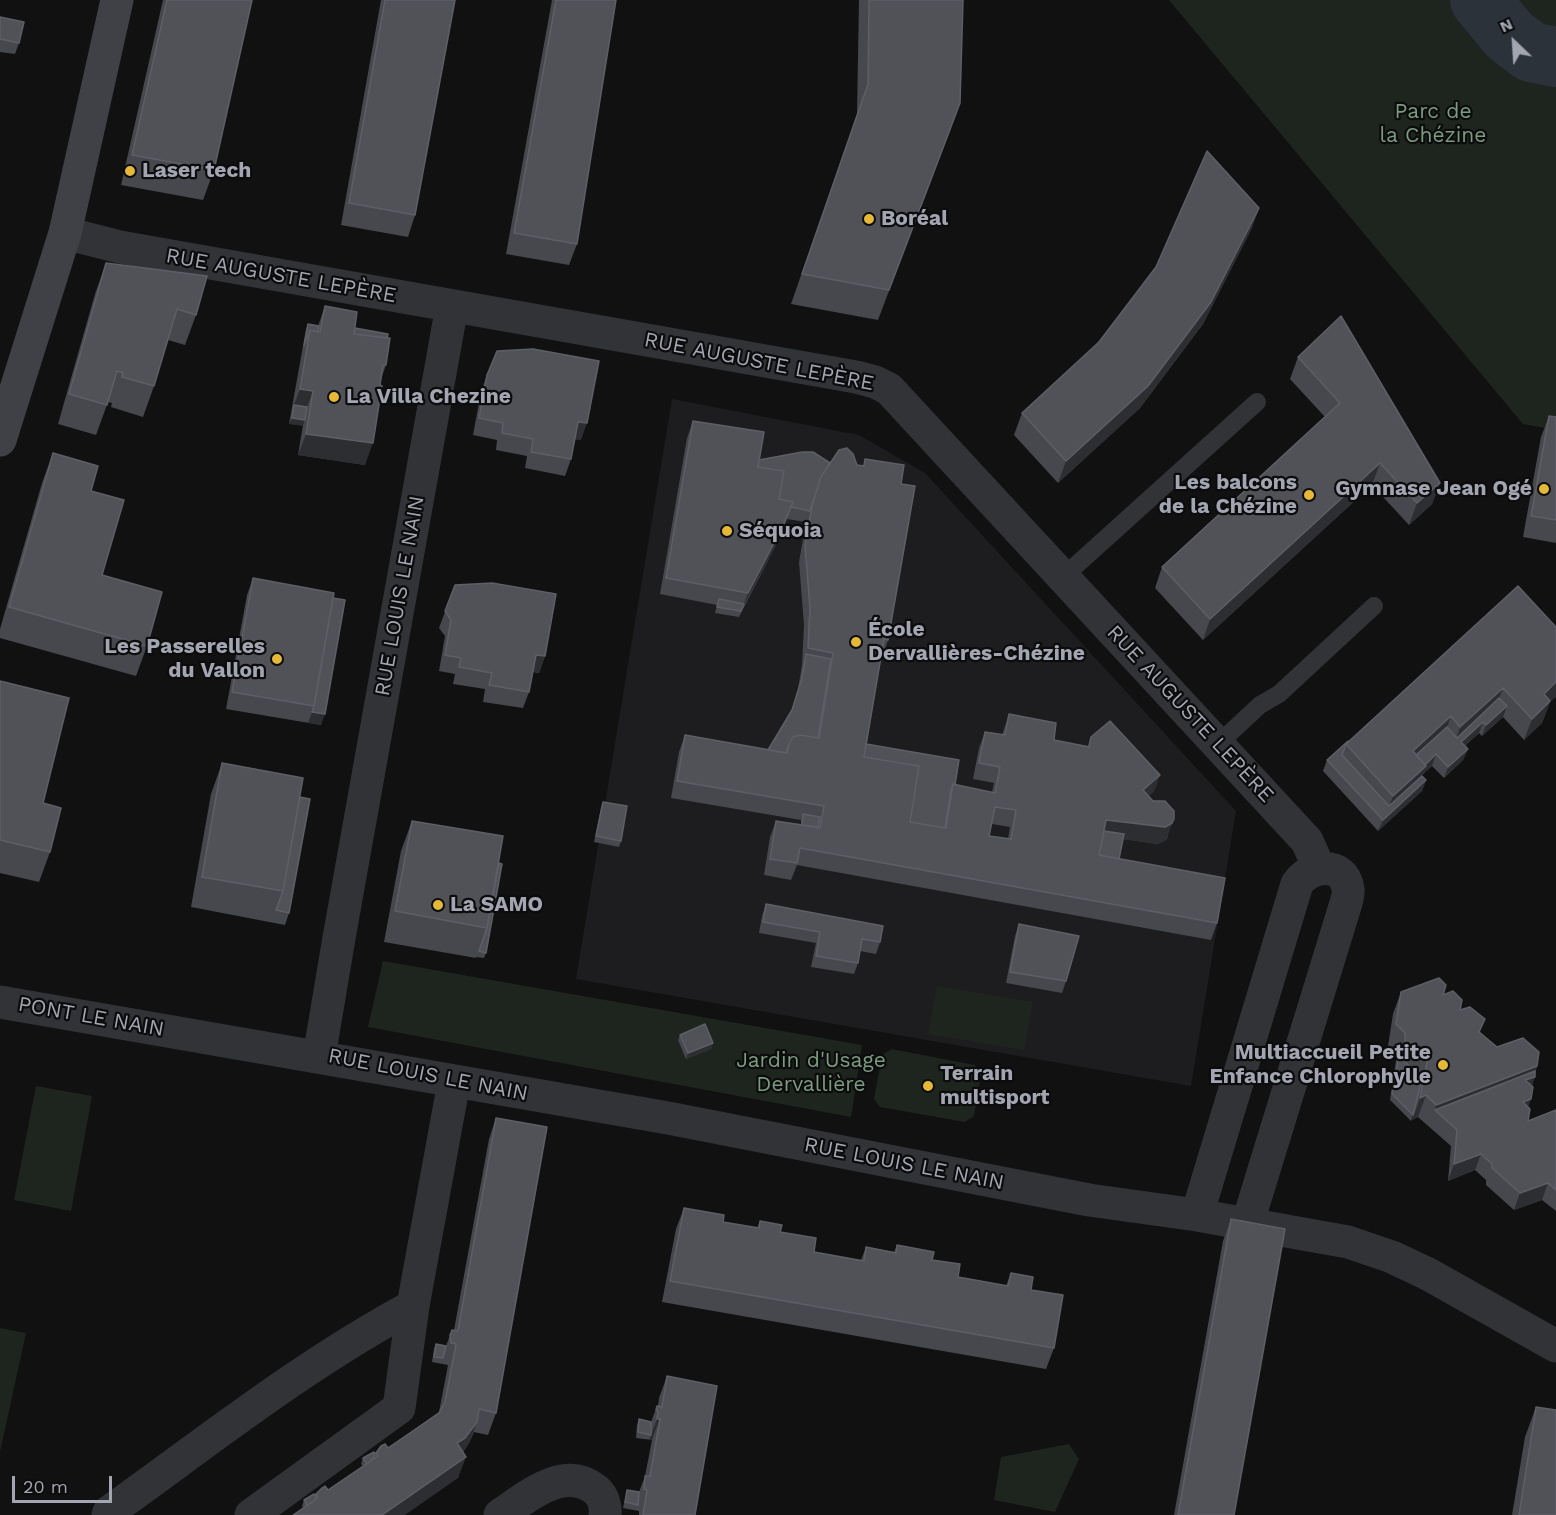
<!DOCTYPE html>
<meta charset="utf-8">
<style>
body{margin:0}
#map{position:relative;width:1556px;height:1515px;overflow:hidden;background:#111112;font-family:"Work Sans",sans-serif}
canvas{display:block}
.north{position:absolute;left:1484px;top:12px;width:60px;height:60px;-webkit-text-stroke:4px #0c0c0d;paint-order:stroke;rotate:335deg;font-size:16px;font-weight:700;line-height:24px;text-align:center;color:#a3a6b2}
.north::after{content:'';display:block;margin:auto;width:21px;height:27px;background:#a3a6b2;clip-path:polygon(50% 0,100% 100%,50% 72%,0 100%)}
.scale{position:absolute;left:12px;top:1476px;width:100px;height:27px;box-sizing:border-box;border:3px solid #a3a6b2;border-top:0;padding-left:8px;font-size:18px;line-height:21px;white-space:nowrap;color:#a3a6b2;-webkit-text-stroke:4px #0c0c0d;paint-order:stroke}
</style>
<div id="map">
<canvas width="1556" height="1515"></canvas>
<div class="north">N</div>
<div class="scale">20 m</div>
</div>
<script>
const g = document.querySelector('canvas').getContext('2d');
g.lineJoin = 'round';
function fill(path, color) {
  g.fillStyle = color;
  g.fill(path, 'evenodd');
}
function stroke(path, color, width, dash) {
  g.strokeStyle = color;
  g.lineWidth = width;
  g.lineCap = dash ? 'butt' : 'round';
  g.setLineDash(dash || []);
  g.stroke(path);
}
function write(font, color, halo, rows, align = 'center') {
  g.font = font + ' "Work Sans",sans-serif';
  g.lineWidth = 4.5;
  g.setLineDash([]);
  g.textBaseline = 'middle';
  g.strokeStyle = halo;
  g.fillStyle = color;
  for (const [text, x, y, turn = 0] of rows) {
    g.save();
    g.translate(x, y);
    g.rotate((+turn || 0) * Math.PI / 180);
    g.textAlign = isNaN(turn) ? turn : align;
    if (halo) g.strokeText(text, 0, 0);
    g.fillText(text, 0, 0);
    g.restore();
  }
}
const built = new Path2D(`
 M672,399L859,435L925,473L1236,811L1191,1086L576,979Z`);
const green = new Path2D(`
 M1169,0H1556V430L1523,424Z
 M383,961L862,1045L851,1117L368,1027Z
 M937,986L1033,1002L1024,1050L928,1034Z
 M891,1049L975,1065L981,1073L974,1116L965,1122L880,1107L874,1099L882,1055Z
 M36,1086L92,1096L71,1211L14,1200Z
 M0,1328L26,1333L0,1452Z
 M1069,1444L1079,1459L1055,1512L994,1500L1001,1457Z`);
const river = new Path2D(`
 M1480,0L1509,35L1531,52L1556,57`);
const lane = new Path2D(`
 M1063,577L1257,402
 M1218,744L1260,705L1279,694L1374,606`);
const street = new Path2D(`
 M65,233L120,247L856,377L875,382L889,389L1307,841L1319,868
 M0,1002L668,1118L1089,1200L1197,1215L1348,1242L1392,1257L1428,1274L1556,1346
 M319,1057L339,938L452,306
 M1197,1215L1297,884C1309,865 1344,860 1348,889C1349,893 1347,899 1346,903L1247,1225
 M108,1515L109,1512C208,1441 305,1364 413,1306
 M251,1515L399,1408L413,1306L454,1082
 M500,1515C527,1497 564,1464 596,1490C603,1496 606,1506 605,1515`);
const secondary = new Path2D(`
 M0,440L65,233L117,0`);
const wall = new Path2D(`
 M163,0H252L214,170L203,200L121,185Z
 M381,0H455L415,215L408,237L341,225Z
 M552,0H616L577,244L569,265L506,254Z
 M859,0H963L949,133L878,320L791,304L857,114Z
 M0,17L19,43L15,54L0,52Z
 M1259,208L1251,230L1203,324L1140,408L1058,483L1014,435L1022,413Z
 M106,263L196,315L185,345L168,340L154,386L143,417L111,407L112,403L108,402L96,435L58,424L95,294Z
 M325,306L355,328L386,365L381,379L365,465L298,455L303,425L289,424L306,329L308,324L318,326Z
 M1298,357L1440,483L1432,504L1409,525L1372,485L1203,640L1155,588L1162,567L1325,417L1290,379Z
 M487,375L581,440L575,439L571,459L565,476L525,468L527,456L496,450L497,440L473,435L481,392Z
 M1549,416L1556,417V543L1523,537L1541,437Z
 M693,421L759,460L830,463L863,466L865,459L901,484L888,640L882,657L881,656L866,744L955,785L992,792L994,783L973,779L979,748L985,732L1002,735L1009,714L1054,740L1088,746L1091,737L1160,775L1154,791L1148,796L1168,836L1166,840L1158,844L1123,839L1119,859L1217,923L1211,940L797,865L791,880L764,875L770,837L776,821L801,824V820L671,798L679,752L685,735L768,750L791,712L798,689L802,665L804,625L799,562L806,522L787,519L777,543L739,617L715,613L717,605L660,594L687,438ZM992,824L1010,827L1008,839L989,836Z
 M53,453L91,491L102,575L147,646L136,676L0,638V629L42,483Z
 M253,578L334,593L321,725L226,709L247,595Z
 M455,585L545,656L539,673L533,672L529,692L523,708L483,702L485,689L453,684L455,674L439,671L445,636L439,628Z
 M1518,586L1550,702L1542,723L1524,740L1503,717L1482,736L1479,733L1465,746L1468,749L1463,760L1444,778L1432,766L1422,775V776L1426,780L1422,791L1378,831L1323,771L1327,760L1349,742Z
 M0,681L43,803L50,852L39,882L0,873Z
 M222,763L300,797L289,913L285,925L191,907L211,794Z
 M603,802L621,841L619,847L594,842L601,808Z
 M412,821L499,863L486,953L484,958L476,957V958L384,942L401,851Z
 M766,904L880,942L876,954L860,951L858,963L854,974L811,967L816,943L759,933L762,916Z
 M1019,924L1066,981L1062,993L1006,983L1015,936Z
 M1401,992L1443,995L1460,1010L1480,1032L1497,1047L1537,1066L1532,1086L1528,1107V1121L1556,1110V1211L1542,1200L1514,1210L1486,1185V1180L1475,1170L1448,1181L1451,1146L1418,1117L1412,1120L1415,1108L1411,1121L1390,1100L1397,1054L1388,1046L1393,1014Z
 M680,1035L713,1043L711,1049L686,1059L678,1040Z
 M496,1118V1413L488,1435L474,1432L469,1443L463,1452L458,1478L303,1508L302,1506L304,1500L328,1490L363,1466L361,1464L363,1458L388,1448L439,1412L448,1365L432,1362L434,1349L436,1344L446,1346L452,1330H454L489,1139Z
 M684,1208L723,1222L757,1228L760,1221L780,1232L814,1252L861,1260L866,1247L894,1252L897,1245L932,1260L958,1277L1006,1286L1011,1273L1031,1290L1054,1348L1046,1369L662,1302L676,1229Z
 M1231,1219L1234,1515H1174L1223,1241Z
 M667,1376L695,1515H639V1511L623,1508L627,1490L639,1492L645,1476L652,1440L636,1438L637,1425L639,1419L651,1422L657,1406H658L659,1398Z
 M1536,1407L1556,1515H1512L1525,1437Z`);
const shadedWall = new Path2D(`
 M960,103L949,133L878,320L889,290Z
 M1259,208L1251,230L1203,324L1140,408L1058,483L1066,461Z
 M300,389L313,391L305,413L294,405Z
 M292,418L305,420L303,426L289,424Z
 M578,422L587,423L581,440L572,439Z
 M306,434L373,443L365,465L298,455Z
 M1380,463L1372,485L1203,640L1210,619Z
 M1440,483L1432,504L1409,525L1417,503Z
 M793,502L777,543L742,609L748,593Z
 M536,655L545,656L539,673L530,671Z
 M1556,682V697L1550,702L1542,723L1524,740L1532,719L1544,694Z
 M1503,688L1495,709L1453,749L1460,727Z
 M1507,706L1503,717L1482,736L1486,725Z
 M312,712L325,714L321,725L308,723Z
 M1451,716L1443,738L1409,762L1413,751Z
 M1483,722L1479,733L1457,753L1461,742Z
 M1468,749L1463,760L1444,778L1448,767Z
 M1436,754L1432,766L1422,775L1418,787L1385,817L1393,796Z
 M1160,775L1154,791L1137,807L1143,790Z
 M1426,780L1422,791L1378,831L1383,820Z
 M1174,819L1166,840L1158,844L1101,836L1106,820Z
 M713,1043L711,1049L686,1059L688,1053Z
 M1537,1066L1533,1078L1535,1077L1529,1094L1435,1110L1436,1105Z
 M1426,1095L1418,1117L1412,1120L1420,1098Z
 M1531,1099L1525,1116L1523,1102Z
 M1481,1154L1475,1170L1448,1181L1454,1164Z
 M1548,1183L1542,1200L1514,1210L1520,1193Z
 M657,1419H660L652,1440H649Z
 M477,1422L469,1443L457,1459V1443Z
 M466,1457L458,1478L405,1515H382Z`);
const building = new Path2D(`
 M167,0H252L214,170L132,155Z
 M385,0H455L415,215L349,203Z
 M556,0H616L577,244L514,233Z
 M869,0H963L960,103L889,290L802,274L868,84Z
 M0,17L24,22L19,43L0,39Z
 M1207,151L1259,208L1211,302L1148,386L1066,461L1022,413L1099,342L1156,267Z
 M106,263L207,276L196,315L177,309L154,386L122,377L123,373L117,371L107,405L69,394Z
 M325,306L357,312L354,334L390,338L386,365H383L380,385L382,386L373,443L306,434L313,391L300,389L310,330L320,332Z
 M1341,316L1440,483L1417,503L1380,463L1210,619L1162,567L1340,403L1298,357Z
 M308,324L319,326L318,332L310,330L304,346Z
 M355,328L388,334L387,338L354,334Z
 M533,349L599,361L587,423L578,422L571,459L531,452L533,439L502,433L503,423L479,418L487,375L497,351Z
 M294,405L307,407L305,420L292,418Z
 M1549,416L1556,417V520L1531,516Z
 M693,421L764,432L758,467L784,471L779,499L793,502L783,526L748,593L666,578Z
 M847,448L853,454L857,465L864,466L865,459L904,465L901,484L915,486L888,640L884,639L864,757L919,766L910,822L946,828L953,784L995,793L1000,767L979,763L985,732L1005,735L1009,714L1056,723L1054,740L1089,747L1091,737L1110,721L1160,775L1143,790L1153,801H1165L1174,811V819L1172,823L1165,827L1106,820L1099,855L1225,878L1217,923L800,848L797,863L770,859L776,821L820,828L824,806L677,781L685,735L787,753L789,744L793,737L800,735L819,738L833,653L808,648L810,608L805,546L812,506L821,477L839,450ZM995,807L1016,810L1011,839L989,836Z
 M802,452H813L830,463L821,477L810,511L791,507L793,502L779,499L784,471L758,467L759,460Z
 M53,453L98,466L91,491L124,500L102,575L162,592L147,646L9,607Z
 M253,578L334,593L314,706L232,692Z
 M492,583L556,594L545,656L536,655L529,692L489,685L492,673L459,667L461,658L445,655L451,620L445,611L455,585Z
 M1518,586L1556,627V682L1544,694L1550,701L1532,719L1503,688L1460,727L1451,716L1413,751L1426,766L1393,796L1346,744Z
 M333,598L345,600L325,714L312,712L314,706Z
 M719,599L744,604L741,611L717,607Z
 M806,654L831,659L818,738L800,735L793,737L789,744L786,753L768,750L792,710L802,678Z
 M0,681L69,698L43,803L61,808L50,852L0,840Z
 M1499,698L1507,706L1486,725L1483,722L1461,742L1468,749L1448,767L1436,754L1425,765L1416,755L1447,727L1457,738Z
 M1348,741L1349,742L1346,744L1342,755L1389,806L1422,776L1426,780L1383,820L1327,760Z
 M866,744L959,760L955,785L953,784L951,790L945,828L910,822L919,766L864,757Z
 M222,763L303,778L283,891L202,877Z
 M300,797L310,799L289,913L276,910L283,891Z
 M603,802L627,806L621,841L596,836Z
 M803,814L820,817L818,827L802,825Z
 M412,821L503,836L487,928L395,911Z
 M1104,831L1124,834L1119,859L1099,855Z
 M499,863L502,864L486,953L479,951L487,928Z
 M766,904L883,926L880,942L862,939L858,963L816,956L820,932L763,922Z
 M1019,924L1079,936L1066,981L1010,972Z
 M1439,978L1446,985L1443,995L1453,991L1462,1000L1460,1010L1470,1007L1485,1019L1479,1032L1497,1047L1523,1038L1539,1052L1537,1066L1436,1105L1426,1095L1420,1098L1427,1062L1405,1041V1033L1396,1024L1401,992Z
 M705,1024L713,1043L688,1053L680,1035Z
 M1399,1056L1422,1078L1413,1115L1392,1094Z
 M1535,1071V1077L1525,1080L1533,1087L1531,1099L1523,1102L1530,1109L1528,1121L1556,1110V1190L1548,1183L1520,1193L1492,1168V1164L1481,1154L1454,1164L1457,1130L1435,1110Z
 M496,1118L547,1127L496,1413L479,1409L477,1422L465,1438L457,1443L466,1457L382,1515H293L318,1498L316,1494L322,1488L325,1486L328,1490L378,1456L376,1453L381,1446L385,1444L388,1448L439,1413L445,1402L456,1344L451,1343L450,1335L452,1330L458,1331Z
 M684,1208L724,1215L723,1222L759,1228L760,1221L782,1225L780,1232L816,1238L814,1252L864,1261L866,1247L896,1253L897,1245L934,1252L932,1260L960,1264L958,1277L1008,1286L1011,1273L1033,1277L1031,1290L1063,1295L1054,1348L670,1281Z
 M1231,1219L1285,1229L1234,1515H1178Z
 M436,1344L446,1346L443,1358L434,1357Z
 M667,1376L717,1386L695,1515H643L647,1490L644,1489L645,1476H650L660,1419H657L658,1412L656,1410L657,1406L662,1407Z
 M1536,1407L1556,1410V1515H1519Z
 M639,1419L651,1422V1435L638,1432Z
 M374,1452L375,1454L373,1459L367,1464L363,1458Z
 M627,1490L639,1492L638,1505L625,1502Z
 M314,1494L316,1496L314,1501L307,1505L304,1500Z`);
const markers = [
 [130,171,6,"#e5b937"],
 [869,219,6,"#e5b937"],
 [334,397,6,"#e5b937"],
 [1544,489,6,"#e5b937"],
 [1309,495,6,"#e5b937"],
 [727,531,6,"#e5b937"],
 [856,642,6,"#e5b937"],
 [277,659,6,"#e5b937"],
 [438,905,6,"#e5b937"],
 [1443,1065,6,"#e5b937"],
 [928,1086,6,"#e5b937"]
];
const parkNames = [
 ["Parc de",1433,112],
 ["la Chézine",1433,136],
 ["Jardin d'Usage",811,1061],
 ["Dervallière",811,1085]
];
const poiNames = [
 ["Laser tech",142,171],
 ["Boréal",881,219],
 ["La Villa Chezine",346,397],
 ["Les balcons",1297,483,"right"],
 ["de la Chézine",1297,507,"right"],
 ["Gymnase Jean Ogé",1532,489,"right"],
 ["Séquoia",739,531],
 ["École",868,630],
 ["Dervallières-Chézine",868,654],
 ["Les Passerelles",265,647,"right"],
 ["du Vallon",265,671,"right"],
 ["La SAMO",450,905],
 ["Multiaccueil Petite",1431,1053,"right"],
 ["Enfance Chlorophylle",1431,1077,"right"],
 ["Terrain",940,1074],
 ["multisport",940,1098]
];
const streetNames = [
 ["RUE AUGUSTE LEPÈRE",281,276,10],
 ["RUE AUGUSTE LEPÈRE",759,362,11],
 ["RUE LOUIS LE NAIN",400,596,-80],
 ["RUE AUGUSTE LEPÈRE",1190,714,47],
 ["PONT LE NAIN",91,1017,10],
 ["RUE LOUIS LE NAIN",428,1075,11],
 ["RUE LOUIS LE NAIN",904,1164,11]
];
fill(built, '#1d1d1f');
fill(green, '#1e251f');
stroke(river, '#2b323a', 60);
stroke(lane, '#323337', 18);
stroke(street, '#323337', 33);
stroke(secondary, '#404147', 33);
fill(wall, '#47484d');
fill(shadedWall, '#2d2e31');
fill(building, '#515258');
stroke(building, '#5e5f66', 1.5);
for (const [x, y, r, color] of markers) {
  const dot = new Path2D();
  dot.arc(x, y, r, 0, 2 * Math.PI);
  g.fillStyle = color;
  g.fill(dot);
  stroke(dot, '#0c0c0d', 2);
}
write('21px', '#7b9c80', '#0c0c0d', parkNames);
write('bold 21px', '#a3a6b2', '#0c0c0d', poiNames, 'left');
write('21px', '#a3a6b2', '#0c0c0d', streetNames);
</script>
